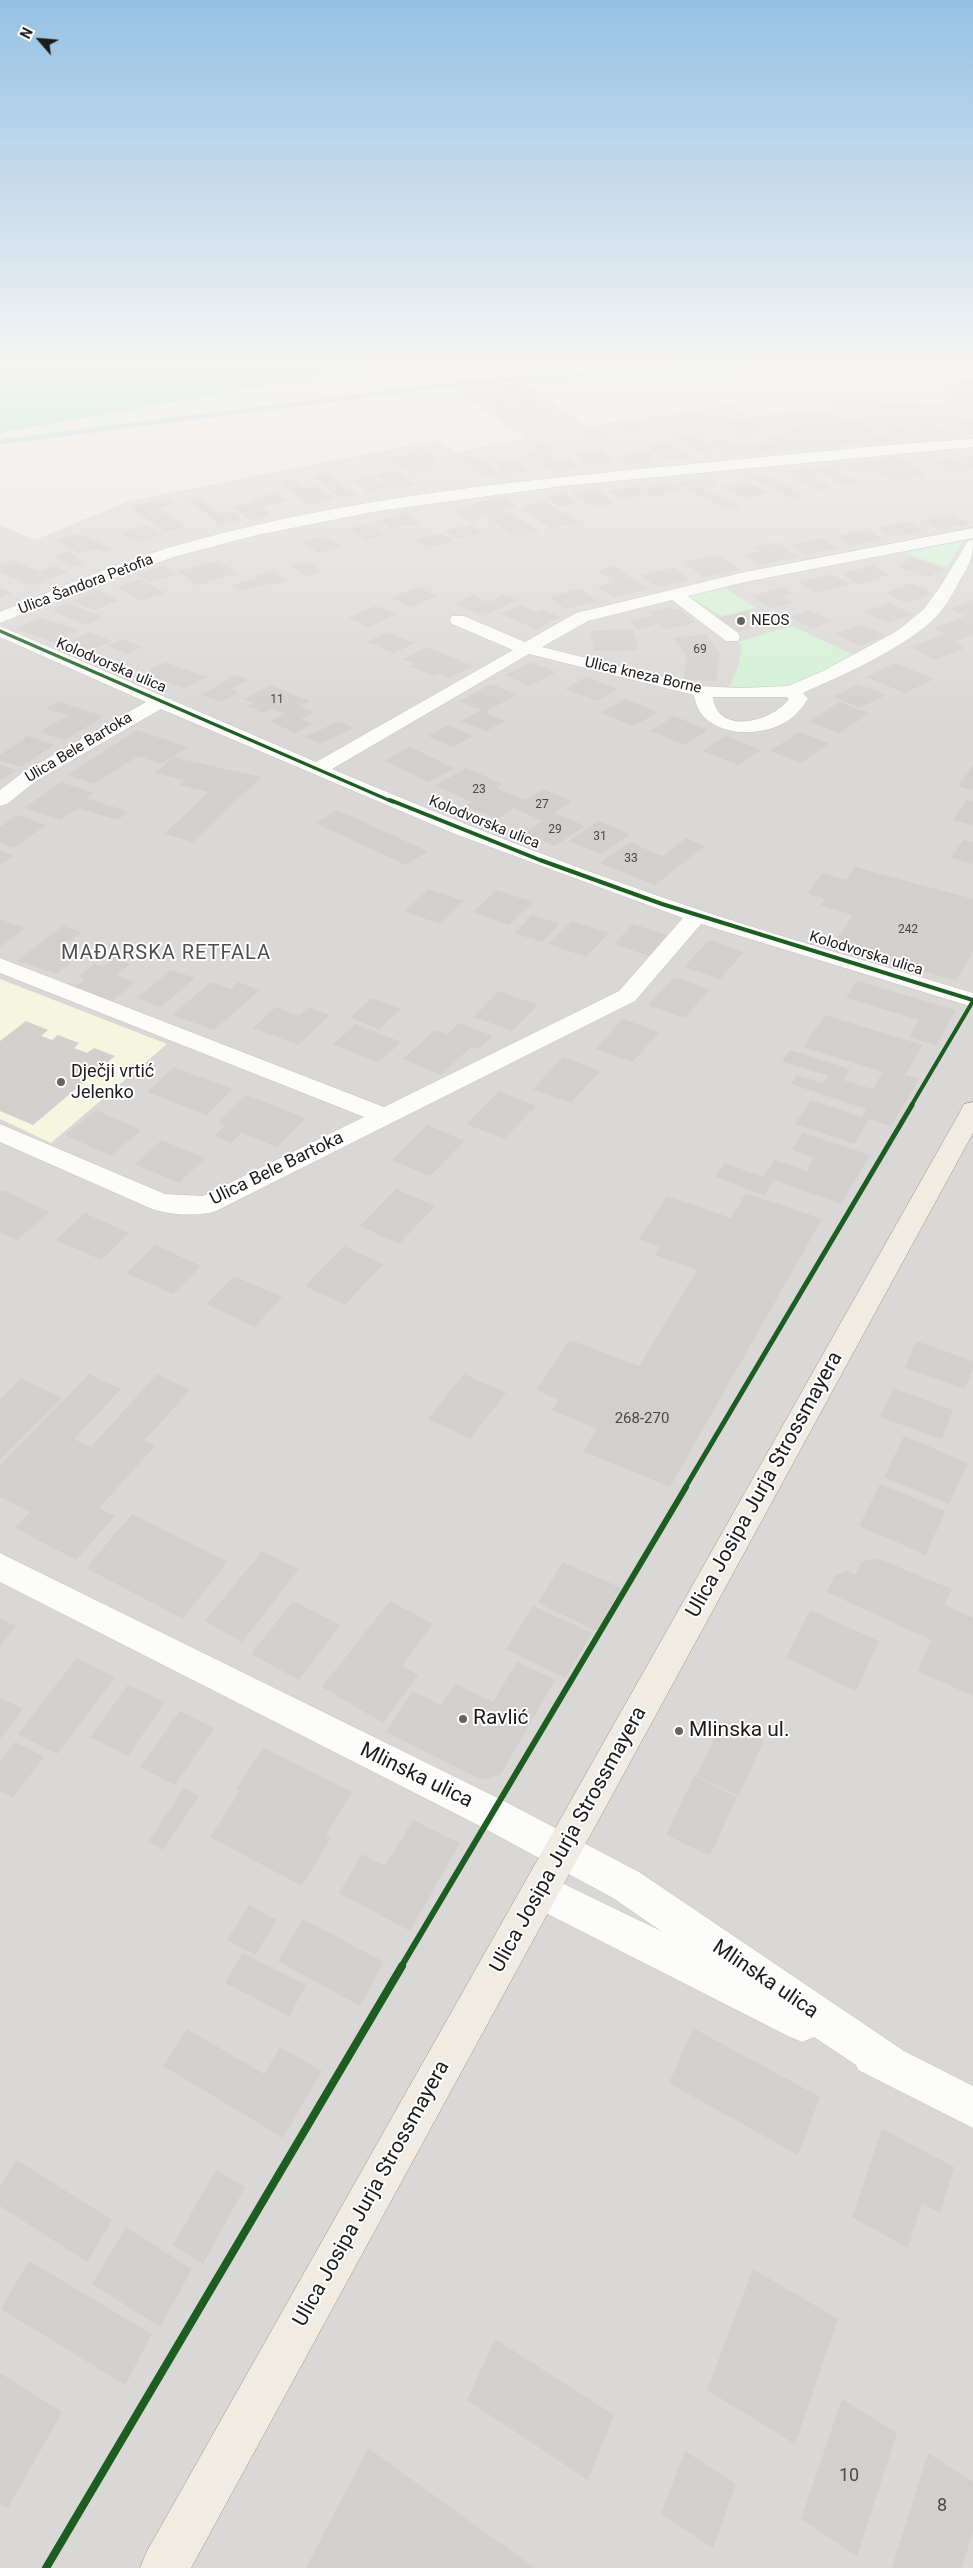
<!DOCTYPE html>
<meta charset="utf-8">
<style>
body{margin:0}
#map{position:relative;width:973px;height:2568px;overflow:hidden;background:#ebe9e5;font-family:Roboto,sans-serif}
canvas{display:block}
.north{position:absolute;left:15px;top:15px;width:50px;height:50px;-webkit-text-stroke:4px #fff;paint-order:stroke;rotate:297deg;font-size:14px;font-weight:700;line-height:20px;text-align:center;color:#1c1c1c}
.north::after{content:'';display:block;margin:auto;width:18px;height:22px;background:#1c1c1c;clip-path:polygon(50% 0,100% 100%,50% 72%,0 100%)}
</style>
<div id="map">
<canvas width="973" height="2568"></canvas>
<div class="north">N</div>
</div>
<script>
const g = document.querySelector('canvas').getContext('2d');
g.lineJoin = 'round';
function fill(path, color) {
  g.fillStyle = color;
  g.fill(path, 'evenodd');
}
function stroke(path, color, width, dash) {
  g.strokeStyle = color;
  g.lineWidth = width;
  g.lineCap = dash ? 'butt' : 'round';
  g.setLineDash(dash || []);
  g.stroke(path);
}
function write(font, color, halo, rows, align = 'center') {
  g.font = font + ' Roboto,sans-serif';
  g.lineWidth = 4;
  g.setLineDash([]);
  g.textBaseline = 'middle';
  g.strokeStyle = halo;
  g.fillStyle = color;
  for (const [text, x, y, turn = 0] of rows) {
    g.save();
    g.translate(x, y);
    g.rotate((+turn || 0) * Math.PI / 180);
    g.textAlign = isNaN(turn) ? turn : align;
    if (halo) g.strokeText(text, 0, 0);
    g.fillText(text, 0, 0);
    g.restore();
  }
}
const residential = new Path2D(`
 M973,380V2568H0V525L35,540L129,501L436,440L455,452L526,438L451,389L526,382L586,426L733,405L751,416L835,409L831,399L947,404L944,383Z`);
const education = new Path2D(`
 M0,979L167,1044L51,1143L0,1119Z`);
const religious = new Path2D(`
 M748,824L780,836L760,856L817,873L803,893L804,897L802,901L837,912L819,940L715,912L668,896Z`);
const park = new Path2D(`
 M958,542L962,543L947,567L903,553Z
 M725,588L756,608L721,616L689,596Z
 M792,626L856,656L787,687L728,689L738,667L742,647L737,642Z`);
const pitch = new Path2D(`
 M0,365H382L0,433Z`);
const stream = new Path2D(`
 M0,442L447,385L611,372L754,365`);
const building = new Path2D(`
 M513,384L561,419L543,422L495,387Z
 M485,385L533,421L515,424L468,388Z
 M837,416L842,420L875,417L881,423L865,424L877,435L889,434L897,441L804,448L748,455L738,446L775,442L769,437L787,434L781,432L796,429L792,426L813,424L830,433L816,423L828,421L823,418Z
 M973,419V435L956,421Z
 M748,420L763,431L742,434L726,423Z
 M640,424L648,429L630,432L622,426Z
 M896,424L904,431L911,430L919,436L900,438L884,426Z
 M934,425L944,433L956,431L962,436L933,439L918,427Z
 M595,430L605,435L591,438L582,432Z
 M691,433L713,449L708,450L711,452L700,454L674,435Z
 M727,440L743,452L725,455L710,443Z
 M544,441L558,452L547,453L556,460L568,458L580,468L553,472L528,452L540,450L531,443Z
 M670,442L683,453L687,452L695,460H664L647,445Z
 M418,448L425,450L439,461L431,463L432,466H428L433,470L411,474L388,458L406,455L407,451Z
 M602,450L614,463L585,466L574,453Z
 M649,453L656,462L626,465L620,455Z
 M475,456L482,462H486L501,475L485,478L462,458Z
 M897,456L928,476L893,481L875,469L856,472L845,465Z
 M973,456V469L958,457Z
 M953,457L971,471L951,473L934,459Z
 M517,460L528,471L505,474L495,463Z
 M836,464L845,470L839,471L860,484L844,487L814,468Z
 M809,468L818,474L811,475L831,488L814,491L786,471Z
 M396,470L415,485L393,489L375,475Z
 M327,473L344,485L357,495L340,498L313,476Z
 M760,473L804,495L791,499L747,476Z
 M371,477L386,488L367,492L352,481Z
 M709,478L719,486L703,488L742,507L729,510L678,483Z
 M293,479L306,489L318,486L335,499L309,505L280,482Z
 M669,481L684,490L656,497L641,488Z
 M746,481L770,492L747,499L722,487Z
 M636,486L648,495L621,500L609,491Z
 M597,488L614,505L598,507L577,498L571,491Z
 M277,493L288,502L262,507L271,515L249,520L233,507L256,502L251,499Z
 M565,493L579,504L558,507L545,496Z
 M506,497L517,507L504,510L540,531L516,537L484,514L476,515L482,519L469,522L452,509L475,505L474,503Z
 M200,498L220,514L231,511L243,520L221,525L189,500Z
 M167,499L175,504L158,508L185,527L165,532L131,507Z
 M544,501L579,522L552,529L521,510L528,509L523,506Z
 M408,514L420,524L391,529L380,520Z
 M953,514L969,524L940,529L925,520Z
 M909,522L924,531L894,537L879,527Z
 M366,524L385,534L367,540L348,529Z
 M144,525L163,534L138,542L121,534Z
 M471,525L483,533L457,539L445,531Z
 M868,530L883,539L851,546L836,536Z
 M78,533L113,549L103,552L96,549L81,554L55,541Z
 M440,533L454,541L428,548L415,540Z
 M324,536L341,546L319,553L301,542Z
 M822,538L838,548L806,555L790,545Z
 M777,542L799,557L760,565L744,555L761,551L755,547Z
 M69,551L84,564L69,567L54,555Z
 M718,555L740,570L704,577L683,562Z
 M912,558L928,563L944,569L929,577L897,567Z
 M13,560L40,572L54,566L68,572L32,586L0,572V565Z
 M218,561L237,574L197,585L178,571Z
 M307,562L322,571L306,576L291,567Z
 M872,565L890,575L860,584L841,574Z
 M162,566L175,574L149,582L136,574Z
 M614,566L647,589L613,597L597,586L613,582L597,570Z
 M673,568L690,580L657,587L640,575Z
 M272,571L287,580L270,585L255,576Z
 M832,574L850,584L817,593L799,582Z
 M256,578L267,584L242,591L232,585Z
 M140,579L166,593L142,601L117,588Z
 M910,583L933,593L907,603L885,593Z
 M418,587L437,596L411,607L391,598Z
 M0,588L12,593L0,598Z
 M784,588L793,594L783,596L793,603L771,608L751,596Z
 M580,589L597,601L565,609L549,597Z
 M98,590L119,600L94,610L72,601Z
 M473,595L488,602L503,595L518,600L484,616L454,604Z
 M973,600V635L954,642L965,648L935,660L910,647L945,634L934,628L966,616L949,609Z
 M68,603L104,617L87,625L51,611Z
 M889,603L913,614L888,623L864,612Z
 M520,605L536,612L542,609L561,617L536,629L500,614Z
 M375,606L396,614L369,627L348,618Z
 M669,607L674,610L678,609L696,622L664,630L657,624L639,629L629,621L654,615L649,612Z
 M808,610L820,615L832,621L813,628L789,617Z
 M748,611L767,624L735,632L715,619Z
 M40,617L79,630L55,643L16,629Z
 M862,624L886,636L859,646L835,634Z
 M633,629L638,650L594,651L590,631Z
 M89,632L112,641L86,654L62,645Z
 M388,632L402,638L415,643L394,653L367,642Z
 M706,634L720,654L716,681L683,679L687,657L673,638Z
 M122,639L142,647L127,654L107,646Z
 M427,647L449,656L473,666L449,678L439,674L433,676L410,666L415,664L403,659Z
 M165,662L206,677L185,689L144,673Z
 M531,662L556,672L530,686L505,675Z
 M895,663L934,679L905,693L866,677Z
 M236,675L248,680L231,689L239,692L221,702L201,695Z
 M586,677L603,683L618,689L598,701L565,689Z
 M492,684L517,695L485,712L505,721L486,731L461,721L481,710L459,701Z
 M858,684L886,695L860,708L833,697Z
 M271,685L310,701L300,706L314,712L301,719L313,724L296,733L270,722L284,714L271,709L263,713L247,706L254,703L244,699Z
 M624,699L641,705L658,712L634,726L601,713Z
 M58,701L79,708L104,716L65,740L40,732L68,715L46,709Z
 M839,702L869,713L840,733L809,722Z
 M674,716L708,730L685,745L651,731Z
 M339,721L354,728L320,744L305,737Z
 M448,725L473,736L453,747L428,736Z
 M137,730L188,747L161,764L138,756L94,784L67,775Z
 M799,732L829,743L801,763L770,751Z
 M28,736L54,745L21,767L0,761V755Z
 M725,736L744,743L761,750L738,765L702,751Z
 M410,747L431,757L454,768L428,782L384,761Z
 M173,757L261,777L193,842L164,834L209,792L179,785L185,780L155,773Z
 M0,765L16,770L0,781Z
 M973,766V790L958,786Z
 M466,768L503,784L496,788L525,800L543,789L572,802L554,813L585,826L555,846L524,833L543,821L513,808L497,819L466,806L472,802L435,786Z
 M61,782L94,793L86,798L129,812L117,820L78,808L60,820L24,808Z
 M967,800L973,801V825L953,820Z
 M337,810L428,851L406,865L315,823Z
 M17,815L46,825L14,848L0,843V827Z
 M598,821L630,834L601,854L569,841Z
 M686,838L705,846L655,885L600,863L630,842L662,856Z
 M963,840L973,842V864L951,858Z
 M0,851L14,856L0,865Z
 M855,867L973,899V952L956,981L833,945L853,915L820,905L825,899L807,894L823,873L846,880Z
 M429,889L464,901L439,924L404,911Z
 M497,890L533,902L509,925L473,912Z
 M532,915L560,924L542,942L514,933Z
 M0,919L25,928L0,947Z
 M572,921L609,933L586,957L549,944Z
 M633,924L667,935L649,956L614,944Z
 M63,926L82,932L62,947L81,954L56,974L17,961Z
 M709,940L744,952L720,979L684,967Z
 M114,958L130,964L116,975L135,982L111,1002L73,988L85,979L78,976L94,964L103,967Z
 M171,970L195,978L161,1007L137,998Z
 M674,977L710,990L684,1018L648,1005Z
 M857,981L956,1010L936,1046L909,1037L919,1020L846,998Z
 M211,982L231,989L238,982L260,990L214,1030L172,1015Z
 M499,991L538,1005L512,1031L474,1017Z
 M372,998L401,1009L379,1029L350,1018Z
 M276,1007L299,1016L308,1007L330,1015L298,1045L253,1028Z
 M825,1015L923,1045L905,1075L919,1079L891,1126L869,1119L854,1144L795,1124L811,1100L862,1117L866,1109L791,1084L797,1075L823,1083L828,1076L782,1061L790,1050L850,1069L843,1080L872,1089L883,1072L803,1047Z
 M623,1019L660,1032L632,1062L595,1049Z
 M26,1021L48,1030L41,1036L52,1040L58,1035L79,1043L74,1048L87,1053L94,1048L115,1056L33,1125L0,1111V1041Z
 M460,1023L493,1036L480,1048L471,1047L441,1075L403,1059L435,1030L447,1034Z
 M356,1024L401,1042L378,1063L333,1044Z
 M563,1057L600,1071L571,1103L533,1089Z
 M174,1067L232,1089L207,1115L147,1092Z
 M499,1091L536,1106L504,1139L466,1124Z
 M246,1095L306,1118L277,1147L241,1133L231,1143L214,1136L226,1125L219,1122Z
 M96,1110L141,1130L111,1156L65,1135Z
 M427,1125L464,1141L430,1176L392,1160Z
 M803,1133L870,1155L841,1204L774,1180L764,1195L715,1177L725,1163L763,1177L775,1160L807,1171L814,1158L792,1150Z
 M162,1140L205,1158L179,1183L135,1164Z
 M396,1189L435,1206L399,1244L360,1226Z
 M3,1190L50,1212L17,1240L0,1232V1192Z
 M746,1193L822,1219L670,1487L583,1451L597,1429L552,1410L559,1400L536,1390L570,1340L639,1366L697,1270L655,1255L660,1246L639,1239L667,1196L731,1218Z
 M85,1213L129,1233L101,1260L56,1240Z
 M155,1245L201,1266L173,1294L126,1273Z
 M344,1246L383,1264L345,1305L305,1286Z
 M234,1276L282,1297L255,1327L206,1304Z
 M916,1341L973,1361V1369L965,1389L905,1368Z
 M89,1374L121,1389L74,1439L91,1447L157,1374L190,1390L144,1441L155,1446L99,1508L115,1516L76,1560L15,1528L30,1512L0,1497V1465Z
 M464,1374L506,1393L470,1439L428,1419Z
 M21,1378L62,1398L0,1460V1399Z
 M893,1388L953,1410L942,1439L880,1417Z
 M904,1436L968,1463L949,1504L884,1477Z
 M880,1484L945,1511L926,1555L859,1526Z
 M132,1514L227,1562L183,1619L86,1568Z
 M262,1551L299,1569L242,1642L205,1621Z
 M876,1558L952,1589L945,1605L973,1618V1696L918,1671L931,1640L827,1592L834,1576L848,1571L856,1575L861,1562Z
 M563,1562L621,1588L596,1631L538,1603Z
 M293,1601L340,1625L299,1680L251,1654Z
 M390,1601L433,1624L402,1666L418,1675L383,1723L322,1687Z
 M533,1606L592,1633L565,1678L506,1649Z
 M810,1610L879,1641L856,1691L786,1658Z
 M0,1619L16,1626L0,1646Z
 M77,1658L115,1677L57,1754L18,1734Z
 M517,1662L555,1680L501,1774L482,1780L386,1732L412,1691L441,1705L455,1684L493,1702Z
 M128,1685L165,1702L128,1756L90,1737Z
 M0,1697L23,1709L0,1739Z
 M180,1711L214,1728L175,1785L140,1767Z
 M723,1720L764,1740L739,1796L696,1776Z
 M15,1742L44,1757L13,1798L0,1791V1762Z
 M263,1748L352,1792L326,1835L331,1838L302,1886L210,1837L240,1791L236,1789Z
 M694,1776L737,1797L710,1856L666,1835Z
 M184,1788L199,1796L163,1850L148,1842Z
 M413,1820L460,1843L410,1931L339,1893L362,1854L385,1866Z
 M249,1905L277,1920L255,1955L227,1940Z
 M303,1919L384,1962L360,2006L278,1961Z
 M243,1953L306,1985L289,2016L225,1983Z
 M693,2028L820,2097L798,2155L669,2083Z
 M187,2029L264,2074L280,2047L322,2071L283,2138L163,2066Z
 M882,2129L954,2167L940,2213L922,2203L908,2248L852,2217Z
 M17,2160L112,2220L87,2262L0,2206V2185Z
 M216,2170L245,2187L203,2264L173,2245Z
 M126,2227L192,2269L160,2327L92,2284Z
 M29,2261L152,2334L125,2385L1,2309Z
 M753,2269L838,2319L795,2444L707,2390Z
 M495,2339L614,2415L588,2480L467,2400Z
 M0,2373L62,2412L8,2508L0,2503Z
 M842,2399L897,2433L857,2556L801,2519Z
 M368,2448L535,2568H306Z
 M685,2451L736,2484L713,2548L661,2514Z
 M928,2453L973,2482V2530L962,2568H892Z`);
const minor = new Path2D(`
 M973,439V447L562,486L378,511L257,535L177,556L127,573L0,623V612C55,590 111,565 168,548C324,502 488,484 650,468C757,458 865,446 973,439Z
 M973,528V538L745,582L688,596L738,633L740,637L738,641H726L672,600L588,621L542,647L698,686L741,688L788,686L823,671L897,631L924,609L940,587L968,541L973,539C973,559 969,565 959,582C953,594 945,607 936,617C905,648 843,675 803,693L808,699C801,709 795,717 784,723C754,740 699,735 694,695L529,654L332,769C443,816 555,861 670,900C769,934 872,962 973,993V1007L701,924L635,1001L216,1211C198,1217 170,1215 152,1209L0,1142V1124L165,1194L203,1196L364,1117L0,973V958L384,1107L619,991L683,918L455,834L161,709L36,781L7,804L0,806V790L22,773L146,702L0,637V626L316,762L513,650L452,624L450,620L452,616H464L525,642L576,613L745,572ZM713,697H786L789,699C772,722 717,736 713,697Z
 M0,1553L504,1801L639,1872L904,2051L973,2086V2128L858,2070L856,2065L814,2037L802,2042L788,2036L528,1904L522,1891L528,1878L541,1873L661,1931L613,1898L478,1825L0,1582Z`);
const major = new Path2D(`
 M973,1102V1133L191,2568H140L147,2551L961,1110L964,1104Z`);
const cyclewayFar4 = new Path2D(`
 M0,631L393,802`);
const cyclewayFar3 = new Path2D(`
 M390,800L540,860L662,904L973,1000
 M911,1106L973,1001`);
const cyclewayFar2 = new Path2D(`
 M685,1488L912,1105`);
const cyclewayFar1 = new Path2D(`
 M401,1967L686,1487`);
const cycleway = new Path2D(`
 M46,2568L402,1966`);
const markers = [
 [741,621,5,"#646462"],
 [61,1082,5,"#646462"],
 [463,1719,5,"#646462"],
 [679,1731,5,"#646462"]
];
const farNumbernames = [
 ["69",700,650],
 ["11",277,700],
 ["23",479,790],
 ["27",542,805],
 ["29",555,830],
 ["31",600,837],
 ["33",631,859],
 ["242",908,930]
];
const farStreetnames = [
 ["Ulica Šandora Petofia",86,585,-21],
 ["Kolodvorska ulica",111,666,23],
 ["Ulica kneza Borne",643,676,13],
 ["Ulica Bele Bartoka",79,748,-31],
 ["Kolodvorska ulica",484,823,22],
 ["Kolodvorska ulica",866,954,17]
];
const farPoinames = [
 ["NEOS",751,621]
];
const numberNames = [
 ["268-270",642,1419]
];
const poiNames = [
 ["Dječji vrtić",71,1072],
 ["Jelenko",71,1093]
];
const streetNames = [
 ["Ulica Bele Bartoka",277,1169,-26]
];
const nearNumbernames = [
 ["10",849,2476],
 ["8",942,2506]
];
const quarterNames = [
 ["MAĐARSKA RETFALA",166,954]
];
const nearStreetnames = [
 ["Ulica Josipa Jurja Strossmayera",765,1485,-61],
 ["Mlinska ulica",416,1776,26],
 ["Ulica Josipa Jurja Strossmayera",569,1840,-61],
 ["Mlinska ulica",765,1980,34],
 ["Ulica Josipa Jurja Strossmayera",372,2194,-61]
];
const nearPoinames = [
 ["Ravlić",473,1719],
 ["Mlinska ul.",689,1731]
];
fill(residential, '#dad8d6');
fill(education, '#f5f5e0');
fill(religious, '#d9d8d6');
fill(park, '#d3f1d4');
fill(pitch, '#b1e2cf');
stroke(stream, '#b9d5de', 5);
fill(building, '#d2cfcc');
stroke(minor, '#c3c2c1', 1);
stroke(major, '#a19882', 1);
fill(minor, '#fcfcfb');
fill(major, '#f0ebe3');
stroke(cyclewayFar4, '#1b5e20', 3);
stroke(cyclewayFar3, '#1b5e20', 4);
stroke(cyclewayFar2, '#1b5e20', 5);
stroke(cyclewayFar1, '#1b5e20', 6);
stroke(cycleway, '#1b5e20', 8);
const sky = g.createLinearGradient(0, 0, 0, 724);
sky.addColorStop(0, '#95c1e4');
sky.addColorStop(0.5, '#f6f5f3');
sky.addColorStop(1, '#f6f5f300');
g.fillStyle = sky;
g.fillRect(0, 0, 973, 724);
for (const [x, y, r, color] of markers) {
  const dot = new Path2D();
  dot.arc(x, y, r, 0, 2 * Math.PI);
  g.fillStyle = color;
  g.fill(dot);
  stroke(dot, '#fff', 2);
}
write('12px', '#4a4948', null, farNumbernames);
write('15px', '#1c1c1c', '#fff', farStreetnames);
write('15px', '#1c1c1c', '#fff', farPoinames, 'left');
write('15px', '#4a4948', null, numberNames);
write('18px', '#1c1c1c', '#fff', poiNames, 'left');
write('18px', '#1c1c1c', '#fff', streetNames);
write('18px', '#4a4948', null, nearNumbernames);
g.letterSpacing = '1px';
write('20px', '#4f4f4f', '#fff', quarterNames);
g.letterSpacing = '0px';
write('21px', '#1c1c1c', '#fff', nearStreetnames);
write('21px', '#1c1c1c', '#fff', nearPoinames, 'left');
</script>
